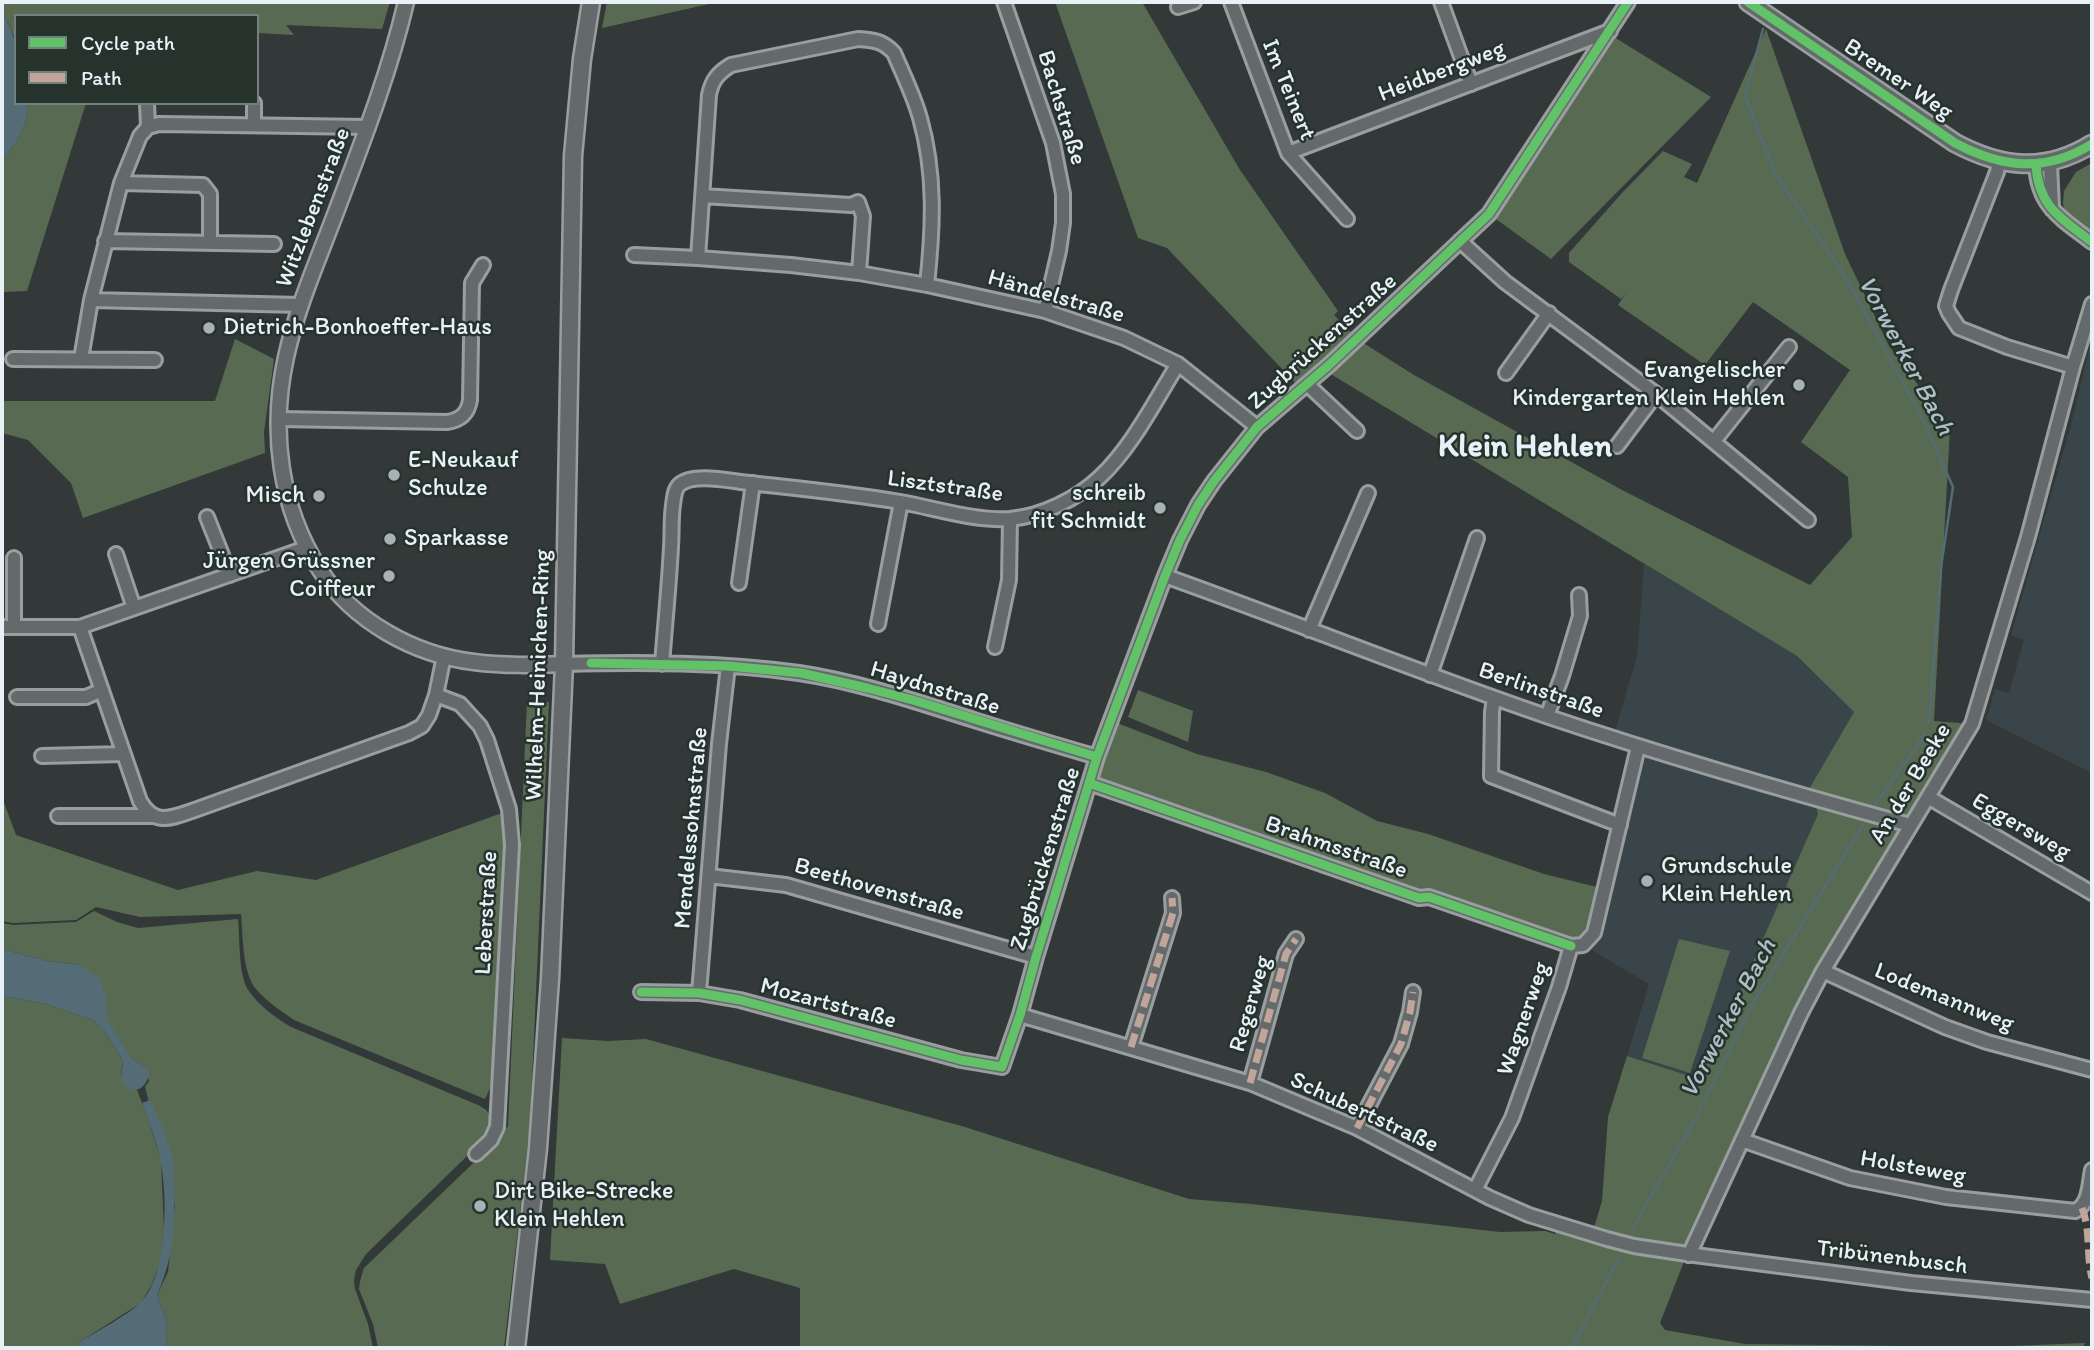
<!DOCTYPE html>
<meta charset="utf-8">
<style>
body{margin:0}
#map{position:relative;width:2094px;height:1350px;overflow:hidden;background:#323938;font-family:Itim,sans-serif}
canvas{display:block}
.frame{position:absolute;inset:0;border:4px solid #e8f1f8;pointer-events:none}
.legend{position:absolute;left:14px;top:14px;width:245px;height:91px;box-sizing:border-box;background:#26332d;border:2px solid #747f7e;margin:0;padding:9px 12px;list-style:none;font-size:21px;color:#e8f1f8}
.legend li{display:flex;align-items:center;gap:14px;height:35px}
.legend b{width:35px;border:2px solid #747f7e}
</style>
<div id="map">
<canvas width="2094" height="1350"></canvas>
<div class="frame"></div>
<ul class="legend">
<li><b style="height:9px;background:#61c268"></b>Cycle path</li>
<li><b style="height:9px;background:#c0a59a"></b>Path</li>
</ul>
</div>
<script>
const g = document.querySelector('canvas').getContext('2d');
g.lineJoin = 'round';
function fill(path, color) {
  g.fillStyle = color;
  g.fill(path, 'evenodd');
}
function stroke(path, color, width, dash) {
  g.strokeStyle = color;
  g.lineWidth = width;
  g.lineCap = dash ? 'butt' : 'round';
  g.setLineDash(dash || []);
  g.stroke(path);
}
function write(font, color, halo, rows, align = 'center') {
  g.font = font + ' Itim,sans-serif';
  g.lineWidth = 5;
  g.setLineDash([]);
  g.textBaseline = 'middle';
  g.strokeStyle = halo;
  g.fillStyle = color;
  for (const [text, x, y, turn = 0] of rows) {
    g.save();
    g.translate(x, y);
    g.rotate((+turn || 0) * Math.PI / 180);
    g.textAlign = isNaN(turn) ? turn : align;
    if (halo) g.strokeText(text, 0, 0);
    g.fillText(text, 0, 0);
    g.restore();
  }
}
const built = new Path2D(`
 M2092,337V773L1986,720L1995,689L2009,693L2024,640L2011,635L2071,425Z
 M1644,564L1797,656L1854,712L1805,796L1818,799L1816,807L1819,814L1738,996L1696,1079L1627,1056L1649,984L1583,945L1638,747L1613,738L1637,656Z`);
const green = new Path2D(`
 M2,2H390L382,29L286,25L294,35L257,33V16H16V42L9,24L2,14Z
 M607,2H718L602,28Z
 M1055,2H1142L1240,170L1338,311L1334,315L1357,339L1414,375L1622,490L1810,585L1852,537L1848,477L1801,442L1850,370L1753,302L1705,365L1618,305L1626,293L1621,299L1569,262V253L1621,194L1663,151L1692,164L1684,177L1697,183L1766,29L1845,254L1889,346L1950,428L1934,721L1972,724L1823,971L1687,1254L1660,1323L1665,1330L1745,1344L1984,1347L2085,1343L2083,1348H800V1288L734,1269L620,1304L605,1264L550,1260L562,1038L608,1041L646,1039L965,1127L1189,1199L1251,1204L1500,1232L1545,1231L1555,1234L1561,1225L1592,1234L1602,1201L1608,1117L1627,1056L1696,1078L1738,996L1818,814L1816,807L1818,799L1805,796L1854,712L1797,656L1324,370L1303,391L1167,248L1138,238Z
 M1614,37L1711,97L1551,259L1489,214L1505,194Z
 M27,103H86L27,291L2,292V161C16,144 29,126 27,103Z
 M2092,163V235L2065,213L2063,203L2064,191L2076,172Z
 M235,339L274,359L264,432L265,453L83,518L71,483L28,440L2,433V401H215Z
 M1138,690L1193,711L1188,742L1128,717Z
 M527,702H549L530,1126L504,1348H378L373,1324L359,1289L360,1281L364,1268L490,1147L508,1126Z
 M1112,721L1197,754L1266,772L1325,793L1377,821L1428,834L1544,874L1605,889L1594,933L1571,946L1089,783Z
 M2,797L16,835L178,890L257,871L316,880L502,813L504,846L494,1080L485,1099L294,1020C281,1011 266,1001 256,989C242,973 243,934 241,914L140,917L96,907L76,920L13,923L2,921Z
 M94,911L117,922L138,928L238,919C240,938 238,976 249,991C259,1006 276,1018 291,1027L478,1105L485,1109L492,1117L488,1134L463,1160L366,1254L356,1270L354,1280L355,1289L368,1324L373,1348H166L167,1323L157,1295L168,1272L175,1205L145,1087L149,1081L143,1065L133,1059L106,1019V996L79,965L47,961L2,949V923L13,925L76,922Z
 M1679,939L1730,951L1690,1073L1642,1058Z
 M2,996L46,1004L93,1020L104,1030L123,1061L121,1074L128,1088L137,1090L149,1121L161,1161L164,1230L161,1259L152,1284L141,1303L81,1341L78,1348H2Z`);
const water = new Path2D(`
 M2,14C22,39 16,73 16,103H27C29,126 16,144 2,161Z
 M2,949L47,961L79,965L99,977L106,996L107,1019L133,1059L143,1065L149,1072C148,1091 128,1097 122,1080C120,1074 123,1068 123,1061L104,1030L93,1020L46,1004L2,996Z
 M150,1100C159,1119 169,1140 173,1161C174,1170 174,1180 174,1188C176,1228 173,1258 157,1295L167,1323L166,1348H78L81,1341C98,1331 126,1316 140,1303C168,1277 168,1195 160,1159C156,1140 149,1121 142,1103Z`);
const stream = new Path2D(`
 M1763,29L1745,96L1775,173L1843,273L1861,305L1924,422L1953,487L1941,567L1929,723
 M1875,805L1926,733
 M1631,1231L1697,1116L1753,1003L1863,825
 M1572,1348L1620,1255`);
const minor = new Path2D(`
 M1004,2L1053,143L1063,194V223L1059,251L1045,311
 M1231,2L1288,153L1347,219
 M1441,2L1471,84
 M1178,7L1194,2
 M147,103L148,127
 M254,124V103
 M1288,153L1610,31
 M1999,161L1997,172L1951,290L1946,306L1949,313L1959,328L2007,347L2073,367
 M2050,163L2052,209
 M2036,164C2038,207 2061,218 2092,242
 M121,183L203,185L210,194V243
 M702,196L851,205L858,202L863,216L859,273
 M105,241L274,244
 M1460,241L1505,282L1656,394L1808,520
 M634,255L698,258L791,265L859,273L927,285L1045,311L1124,338L1178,364L1257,427
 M698,258L709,95C712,80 718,73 731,65L858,39C874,40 883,41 894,53C903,74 914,96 920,118C936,174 933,229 927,285
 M301,305L91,300L121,183L140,136L148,127L159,124L368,127
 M13,359L155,360
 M81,359L91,300
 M1506,373L1549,313
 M1307,384L1357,431
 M280,419L447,422C461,420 468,413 470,400L472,283L483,265
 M1714,441L1789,347
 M1617,446L1656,394
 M207,517L230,575
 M116,554L134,608
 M14,558V627
 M1165,576C1294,622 1420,673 1549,717C1668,757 1789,792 1910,825
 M739,583L753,483
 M878,624L901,502
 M2,627H80L306,548
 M80,627L140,801C154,825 169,819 192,811L409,733L422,726L429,715L436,695L444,656
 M1309,630L1368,493
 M995,647L1009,580L1010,519
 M564,664C641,662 722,662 799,673C859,682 917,702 974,720C1015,733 1056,745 1097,757
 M662,664C665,625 669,586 671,547C672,533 671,519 673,505C674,499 674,490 679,485C692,473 726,480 741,482C794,488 847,493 900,502C935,508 973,521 1010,519C1042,516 1077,499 1100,477C1132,447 1155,401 1178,364
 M1430,675L1477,538
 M436,695L460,704L480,726L487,740L509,809L512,845L497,1127L491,1140L476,1154
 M17,697H86L102,690
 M1494,698L1492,712L1491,776L1620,825
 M1547,716L1562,676L1580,616L1579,595
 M42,756L124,754
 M1089,783L1419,898L1429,897L1571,946
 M1928,797L2092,893
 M58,816H152
 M709,876L786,885L1036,957
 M1823,971L1945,1027L1987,1042L2092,1070
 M641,992L699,993L740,1000L961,1060L1002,1067L1020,1015L1036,957L1097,757L1165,576L1180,540L1198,505L1214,481L1257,427L1329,365L1489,214L1628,2
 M699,993L719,744L728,666
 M1020,1015L1250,1083L1357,1128L1490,1198L1529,1215L1607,1239L1634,1246L1687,1254L1911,1283L2092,1300
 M1131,1047L1173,913L1172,898
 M1250,1083L1286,954L1296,939
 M1357,1128L1401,1044L1410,1012L1413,992
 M1742,1140L1850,1178L1946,1197L2075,1211C2090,1204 2089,1184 2092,1170
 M1475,1190L1512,1118L1559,987L1571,946L1583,945L1594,933L1638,747
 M1689,1255L1801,1013L1823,971L1972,724L2028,537L2073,367L2092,304`);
const tertiary = new Path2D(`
 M406,2C389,74 362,143 336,212C318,260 297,307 286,357C270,430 279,506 320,570C353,621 414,655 474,662C504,666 534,665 564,664`);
const secondary = new Path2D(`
 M1748,2L1955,143C2002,168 2045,173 2092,144
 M516,1348L538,1148L550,979L564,664L573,156L582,59L591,2`);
const quiet = new Path2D(`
 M1131,1047L1173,913L1172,898
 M1250,1083L1286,954L1296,939
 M1357,1128L1401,1044L1410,1012L1413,992
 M2082,1208C2091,1231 2086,1255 2092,1278`);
const cycleway = new Path2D(`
 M1748,2L1955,143C2002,168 2045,173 2092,144
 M2036,164C2038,207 2061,218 2092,242
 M591,663L728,666L801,673L867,688L913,700L1097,757
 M1089,783L1419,898L1429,897L1571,946
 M641,992L699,993L740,1000L961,1060L1002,1067L1020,1015L1036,957L1097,757L1165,576L1180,540L1198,505L1214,481L1257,427L1329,365L1489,214L1628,2`);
const markers = [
 [209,328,7,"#a8b1b5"],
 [1799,385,7,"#a8b1b5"],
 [394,475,7,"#a8b1b5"],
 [319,496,7,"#a8b1b5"],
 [1160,508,7,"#a8b1b5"],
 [390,539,7,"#a8b1b5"],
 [389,576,7,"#a8b1b5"],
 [1647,881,7,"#a8b1b5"],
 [480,1206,7,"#a8b1b5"]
];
const streetNames = [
 ["Heidbergweg",1442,72,-21],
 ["Bremer Weg",1898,80,34],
 ["Im Teinert",1288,90,68],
 ["Bachstraße",1061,108,73],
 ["Witzlebenstraße",314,208,-69],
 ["Händelstraße",1056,297,16],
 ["Zugbrückenstraße",1323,342,-42],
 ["Lisztstraße",945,487,8],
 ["Wilhelm-Heinichen-Ring",539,675,-88],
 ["Haydnstraße",935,689,17],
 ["Berlinstraße",1541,691,19],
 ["An der Beeke",1911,784,-59],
 ["Eggersweg",2021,827,30],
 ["Mendelssohnstraße",692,828,-85],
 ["Brahmsstraße",1336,848,19],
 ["Zugbrückenstraße",1046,859,-73],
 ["Beethovenstraße",879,890,16],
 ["Leberstraße",487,913,-87],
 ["Lodemannweg",1944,998,22],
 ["Mozartstraße",828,1004,15],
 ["Regerweg",1251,1004,-74],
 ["Wagnerweg",1524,1019,-71],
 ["Schubertstraße",1364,1113,25],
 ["Holsteweg",1913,1168,10],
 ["Tribünenbusch",1892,1258,7]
];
const poiNames = [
 ["Dietrich-Bonhoeffer-Haus",223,328],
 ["Evangelischer",1785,371,"right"],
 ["Kindergarten Klein Hehlen",1785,399,"right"],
 ["E-Neukauf",408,461],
 ["Schulze",408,489],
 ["schreib",1146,494,"right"],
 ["fit Schmidt",1146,522,"right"],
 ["Misch",305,496,"right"],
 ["Sparkasse",404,539],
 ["Jürgen Grüssner",375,562,"right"],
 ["Coiffeur",375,590,"right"],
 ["Grundschule",1661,867],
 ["Klein Hehlen",1661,895],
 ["Dirt Bike-Strecke",494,1192],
 ["Klein Hehlen",494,1220]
];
const waterNames = [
 ["Vorwerker Bach",1905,356,62],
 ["Vorwerker Bach",1729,1019,-62]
];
const districtNames = [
 ["Klein Hehlen",1525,448]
];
fill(built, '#394548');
fill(green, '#586b52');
fill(water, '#546c75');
stroke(stream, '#546c75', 2.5);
stroke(minor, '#999e9f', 18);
stroke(tertiary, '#999e9f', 19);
stroke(secondary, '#999e9f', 21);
stroke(minor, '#646a6b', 12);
stroke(tertiary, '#646a6b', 14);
stroke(secondary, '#646a6b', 16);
stroke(quiet, '#c0a59a', 7, [14, 7]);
stroke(cycleway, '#61c268', 9);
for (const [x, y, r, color] of markers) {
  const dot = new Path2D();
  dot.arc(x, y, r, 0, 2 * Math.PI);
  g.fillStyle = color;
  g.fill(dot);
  stroke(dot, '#26332d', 2.5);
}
write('24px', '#e8f1f8', '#26332d', streetNames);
write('24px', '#e8f1f8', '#26332d', poiNames, 'left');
write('italic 26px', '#aebec6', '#26332d', waterNames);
write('bold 32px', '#e8f1f8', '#26332d', districtNames);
</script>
